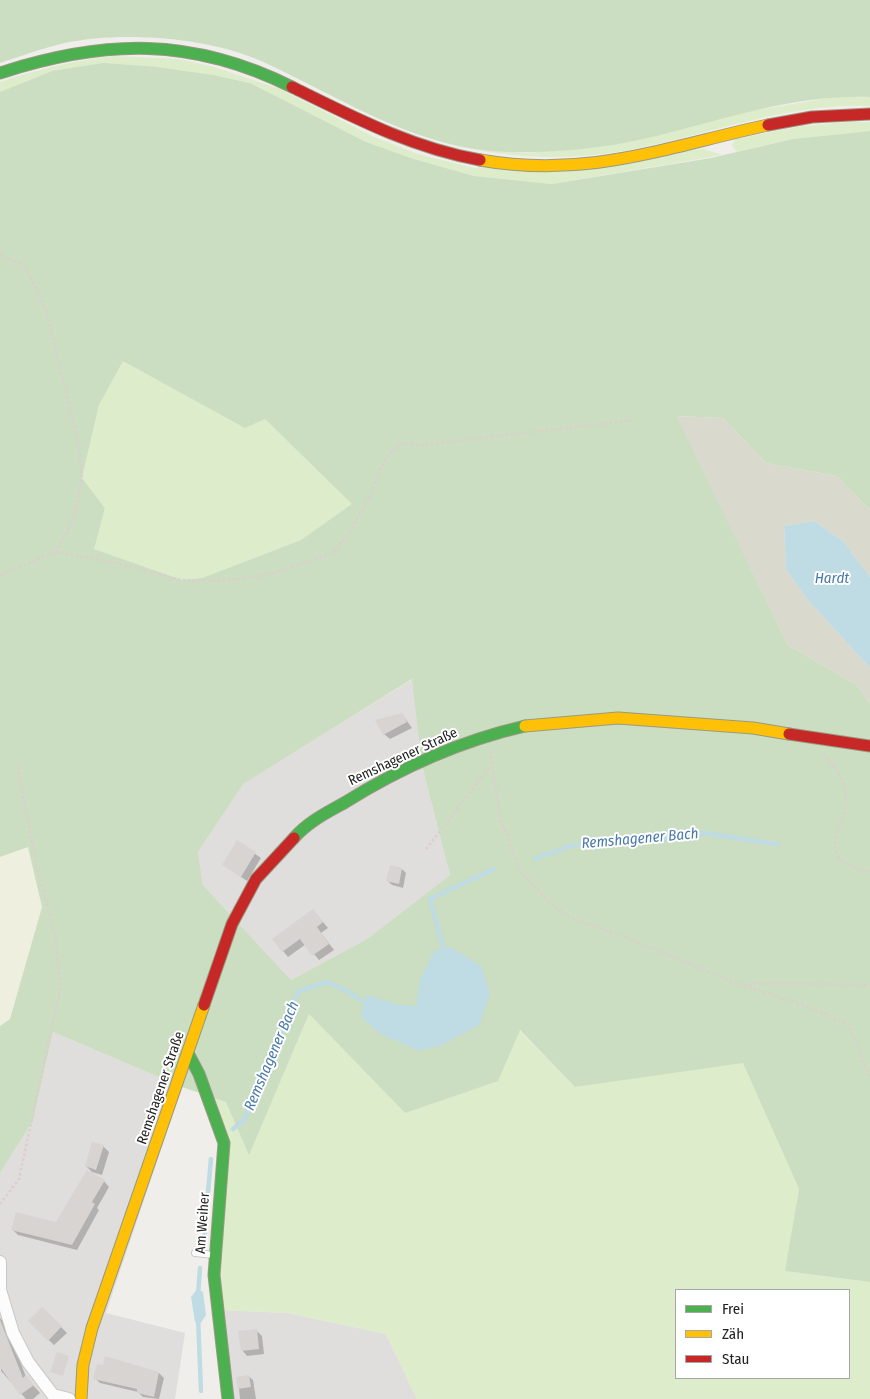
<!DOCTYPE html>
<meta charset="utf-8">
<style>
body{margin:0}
#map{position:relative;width:870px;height:1399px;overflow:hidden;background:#f0eeeb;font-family:"Fira Sans Condensed",sans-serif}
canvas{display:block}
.legend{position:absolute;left:675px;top:1289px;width:175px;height:90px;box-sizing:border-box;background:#fff;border:1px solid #a7a7a7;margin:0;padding:6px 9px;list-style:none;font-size:15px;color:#222}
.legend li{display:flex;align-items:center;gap:10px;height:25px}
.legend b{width:25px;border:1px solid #a7a7a7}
</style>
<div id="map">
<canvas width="870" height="1399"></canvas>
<ul class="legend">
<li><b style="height:6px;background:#4caf50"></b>Frei</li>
<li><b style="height:6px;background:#ffc107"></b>Zäh</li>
<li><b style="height:6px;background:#c62828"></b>Stau</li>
</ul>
</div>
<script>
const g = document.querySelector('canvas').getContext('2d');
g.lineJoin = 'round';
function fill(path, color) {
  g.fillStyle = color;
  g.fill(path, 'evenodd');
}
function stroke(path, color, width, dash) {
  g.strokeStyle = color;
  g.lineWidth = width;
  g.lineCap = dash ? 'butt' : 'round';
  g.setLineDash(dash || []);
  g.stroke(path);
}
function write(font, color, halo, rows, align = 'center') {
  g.font = font + ' "Fira Sans Condensed",sans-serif';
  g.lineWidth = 4;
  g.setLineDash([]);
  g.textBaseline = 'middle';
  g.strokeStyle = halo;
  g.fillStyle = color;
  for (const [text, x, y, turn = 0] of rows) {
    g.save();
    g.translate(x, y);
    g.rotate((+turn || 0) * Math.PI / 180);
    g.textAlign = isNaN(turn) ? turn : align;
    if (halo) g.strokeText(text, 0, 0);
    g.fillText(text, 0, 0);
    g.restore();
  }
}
const residential = new Path2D(`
 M413,679L422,766L450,875L367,939L291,980L203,885L198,852L242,784Z
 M53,1032L182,1087L106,1313L185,1333L175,1399H0V1173L33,1121Z
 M222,1310L288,1313L386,1334L417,1399H231Z`);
const construction = new Path2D(`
 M675,416L723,418L766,463L837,476L870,510V577L843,541L814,521L784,526L786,569L807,599L870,668V704L857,685L788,645Z`);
const farmland = new Path2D(`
 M28,846L42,907L10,1020L0,1026V857Z`);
const grass = new Path2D(`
 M113,56L180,59L214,67L280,89L372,136L418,154L474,168L704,149L722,155L552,184L474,176L414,159L366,142L250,83L213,75L158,67L52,71L0,92V82C38,69 74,61 113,56Z
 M841,96L870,97V106C790,103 716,132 639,148C571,162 511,159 444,143L489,150L524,153L567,150L738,113Z
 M848,122H870V131L793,139L736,152L732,145L735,139L803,126Z
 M123,360L245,427L265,419L353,504L301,540L202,578L182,580L93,549L105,508L82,478L99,405Z
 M309,1014L405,1113L519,1030L575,1087L743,1062L799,1189L786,1271L870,1282V1399H417L386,1334L288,1313L222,1310L217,1276L228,1144L212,1097L227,1102L249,1154ZM676,1290H849V1378H676Z`);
const forest = new Path2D(`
 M0,0H870V97C777,94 701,130 613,145C573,151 531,154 491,151C406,143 336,95 261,61C207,37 122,31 65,43C43,48 21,56 0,63Z
 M103,63L158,67L213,75L250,83L366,142L414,159L474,176L552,184L711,158L793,139L870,131V510L837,476L766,463L723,418L676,416L788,645L857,685L870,704V1282L785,1271L799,1189L743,1063L575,1087L520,1030L498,1081L405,1113L309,1014L249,1155L226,1102L182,1087L53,1032L33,1121L0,1173V1026L10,1019L42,907L28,847L0,857V92L52,71ZM123,361L245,428L265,419L352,504L301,540L202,578L182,580L94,549L105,508L82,478L99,405ZM412,679L422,766L450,875L367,939L291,980L203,885L198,852L243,784Z`);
const water = new Path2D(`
 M814,521L843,541L870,577V668L807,599L786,569L784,526Z
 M451,947L482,967L490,994L479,1025L442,1045L419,1051L380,1034L360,1016L367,995L400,1005L416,1006L420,980L434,951Z
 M197,1289L203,1292L206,1315L200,1324L195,1322L191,1297Z`);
const shadow = new Path2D(`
 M402,714L412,728L390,739L384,734Z
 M238,842L261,858L247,881L224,865Z
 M402,869L406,873L403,888L392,885L388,881Z
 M313,910L328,928L321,933L334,950L319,960L306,944L288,957L283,951Z
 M103,1146L109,1152L102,1175L92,1172L86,1166Z
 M104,1181L109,1187L97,1208L99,1210L77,1250L18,1235L13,1230L56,1224Z
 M42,1308L67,1333L54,1345L29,1321Z
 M0,1318L6,1324L26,1377L40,1393L33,1399H26L1,1371Z
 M256,1330L262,1336L264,1354L247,1356L242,1350Z
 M159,1373L164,1378L159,1399L143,1397L138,1392L100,1383L95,1378Z
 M248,1376L253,1380L256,1399H240L238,1378Z`);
const stream = new Path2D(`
 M535,859L573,845L656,840L704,833L777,844
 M445,954L430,899L494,869
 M233,1129L244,1120L299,991L327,982L347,991L368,1005
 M204,1238L211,1159
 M198,1295L200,1268
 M198,1317L201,1391`);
const building = new Path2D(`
 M402,713L407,722L383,735L375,720Z
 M237,840L256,852L241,877L222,865Z
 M390,865L402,868L399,884L386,881Z
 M313,909L323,922L317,927L329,944L312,956L300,939L282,952L272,939Z
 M92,1142L104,1145L96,1170L85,1166Z
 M87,1170L105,1180L92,1202L95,1204L72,1245L11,1230L16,1212L56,1222Z
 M42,1307L62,1326L48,1341L28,1321Z
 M0,1320L23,1378L26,1375L34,1385L20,1395L0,1367Z
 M257,1329L259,1349L241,1351L238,1331Z
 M57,1352L69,1356L63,1376L50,1372Z
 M105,1356L159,1372L154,1397L137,1393V1389L93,1379L97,1364L103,1365Z
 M249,1375L251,1387L238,1389L236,1377Z`);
const path = new Path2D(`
 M0,255L24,265L45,307L78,441L82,478L74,518L56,552L0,575
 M56,552L112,562L182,580L225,581L271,574L331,554L350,532L371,494L378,473L389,454L401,443L422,445L634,420
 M490,751L500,817L519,869L543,896L565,915L640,943L733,982L815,1009L849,1025L870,1078
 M823,754C833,766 842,775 845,790C852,827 805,857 870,872
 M426,849L491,766
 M744,986L758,983L870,985
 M0,1204L19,1179L60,990L56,939L36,864L18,767`);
const lane = new Path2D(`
 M195,1253L214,1255`);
const street = new Path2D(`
 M0,1262V1290L13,1333L28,1362L53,1395L69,1399`);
const fast = new Path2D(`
 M0,73C105,39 192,37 292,87
 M294,838C308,822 326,813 344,803C400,768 460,741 525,726
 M189,1055L199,1074L224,1143L214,1275L228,1399`);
const slow = new Path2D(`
 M480,160C587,179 666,147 768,125
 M525,726L618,718L753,728L789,734
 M81,1399L83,1365L92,1328L204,1005`);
const jam = new Path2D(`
 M292,87C353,117 412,148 480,160
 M768,125L812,117L870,114
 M789,734L870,746
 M204,1005L232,924L256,879L294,838`);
const streetNames = [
 ["Remshagener Straße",403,757,-25],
 ["Remshagener Straße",161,1088,-71],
 ["Am Weiher",203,1223,-86]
];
const waterNames = [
 ["Hardt",832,579],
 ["Remshagener Bach",640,839,-5],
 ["Remshagener Bach",272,1056,-67]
];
fill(residential, '#dfdedc');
fill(construction, '#d9d9cd');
fill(farmland, '#efefdf');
fill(grass, '#ddeccb');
fill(forest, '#cbdec1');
fill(water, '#bfdbe3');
fill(shadow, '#0003');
stroke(stream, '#bfdbe3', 4.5);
fill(building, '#d7d4d2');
stroke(lane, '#c9c8c7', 8);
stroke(street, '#c9c8c7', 14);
stroke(fast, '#999a82', 13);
stroke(slow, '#999a82', 13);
stroke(jam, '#999a82', 13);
stroke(path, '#dccecd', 2.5, [2.5, 2.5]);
stroke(lane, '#fdfcfc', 6);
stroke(street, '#fdfcfc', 12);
stroke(fast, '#4caf50', 11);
stroke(slow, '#ffc107', 11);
stroke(jam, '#c62828', 11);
write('14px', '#222', '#fff', streetNames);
write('italic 15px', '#4a7aab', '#fff', waterNames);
</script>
